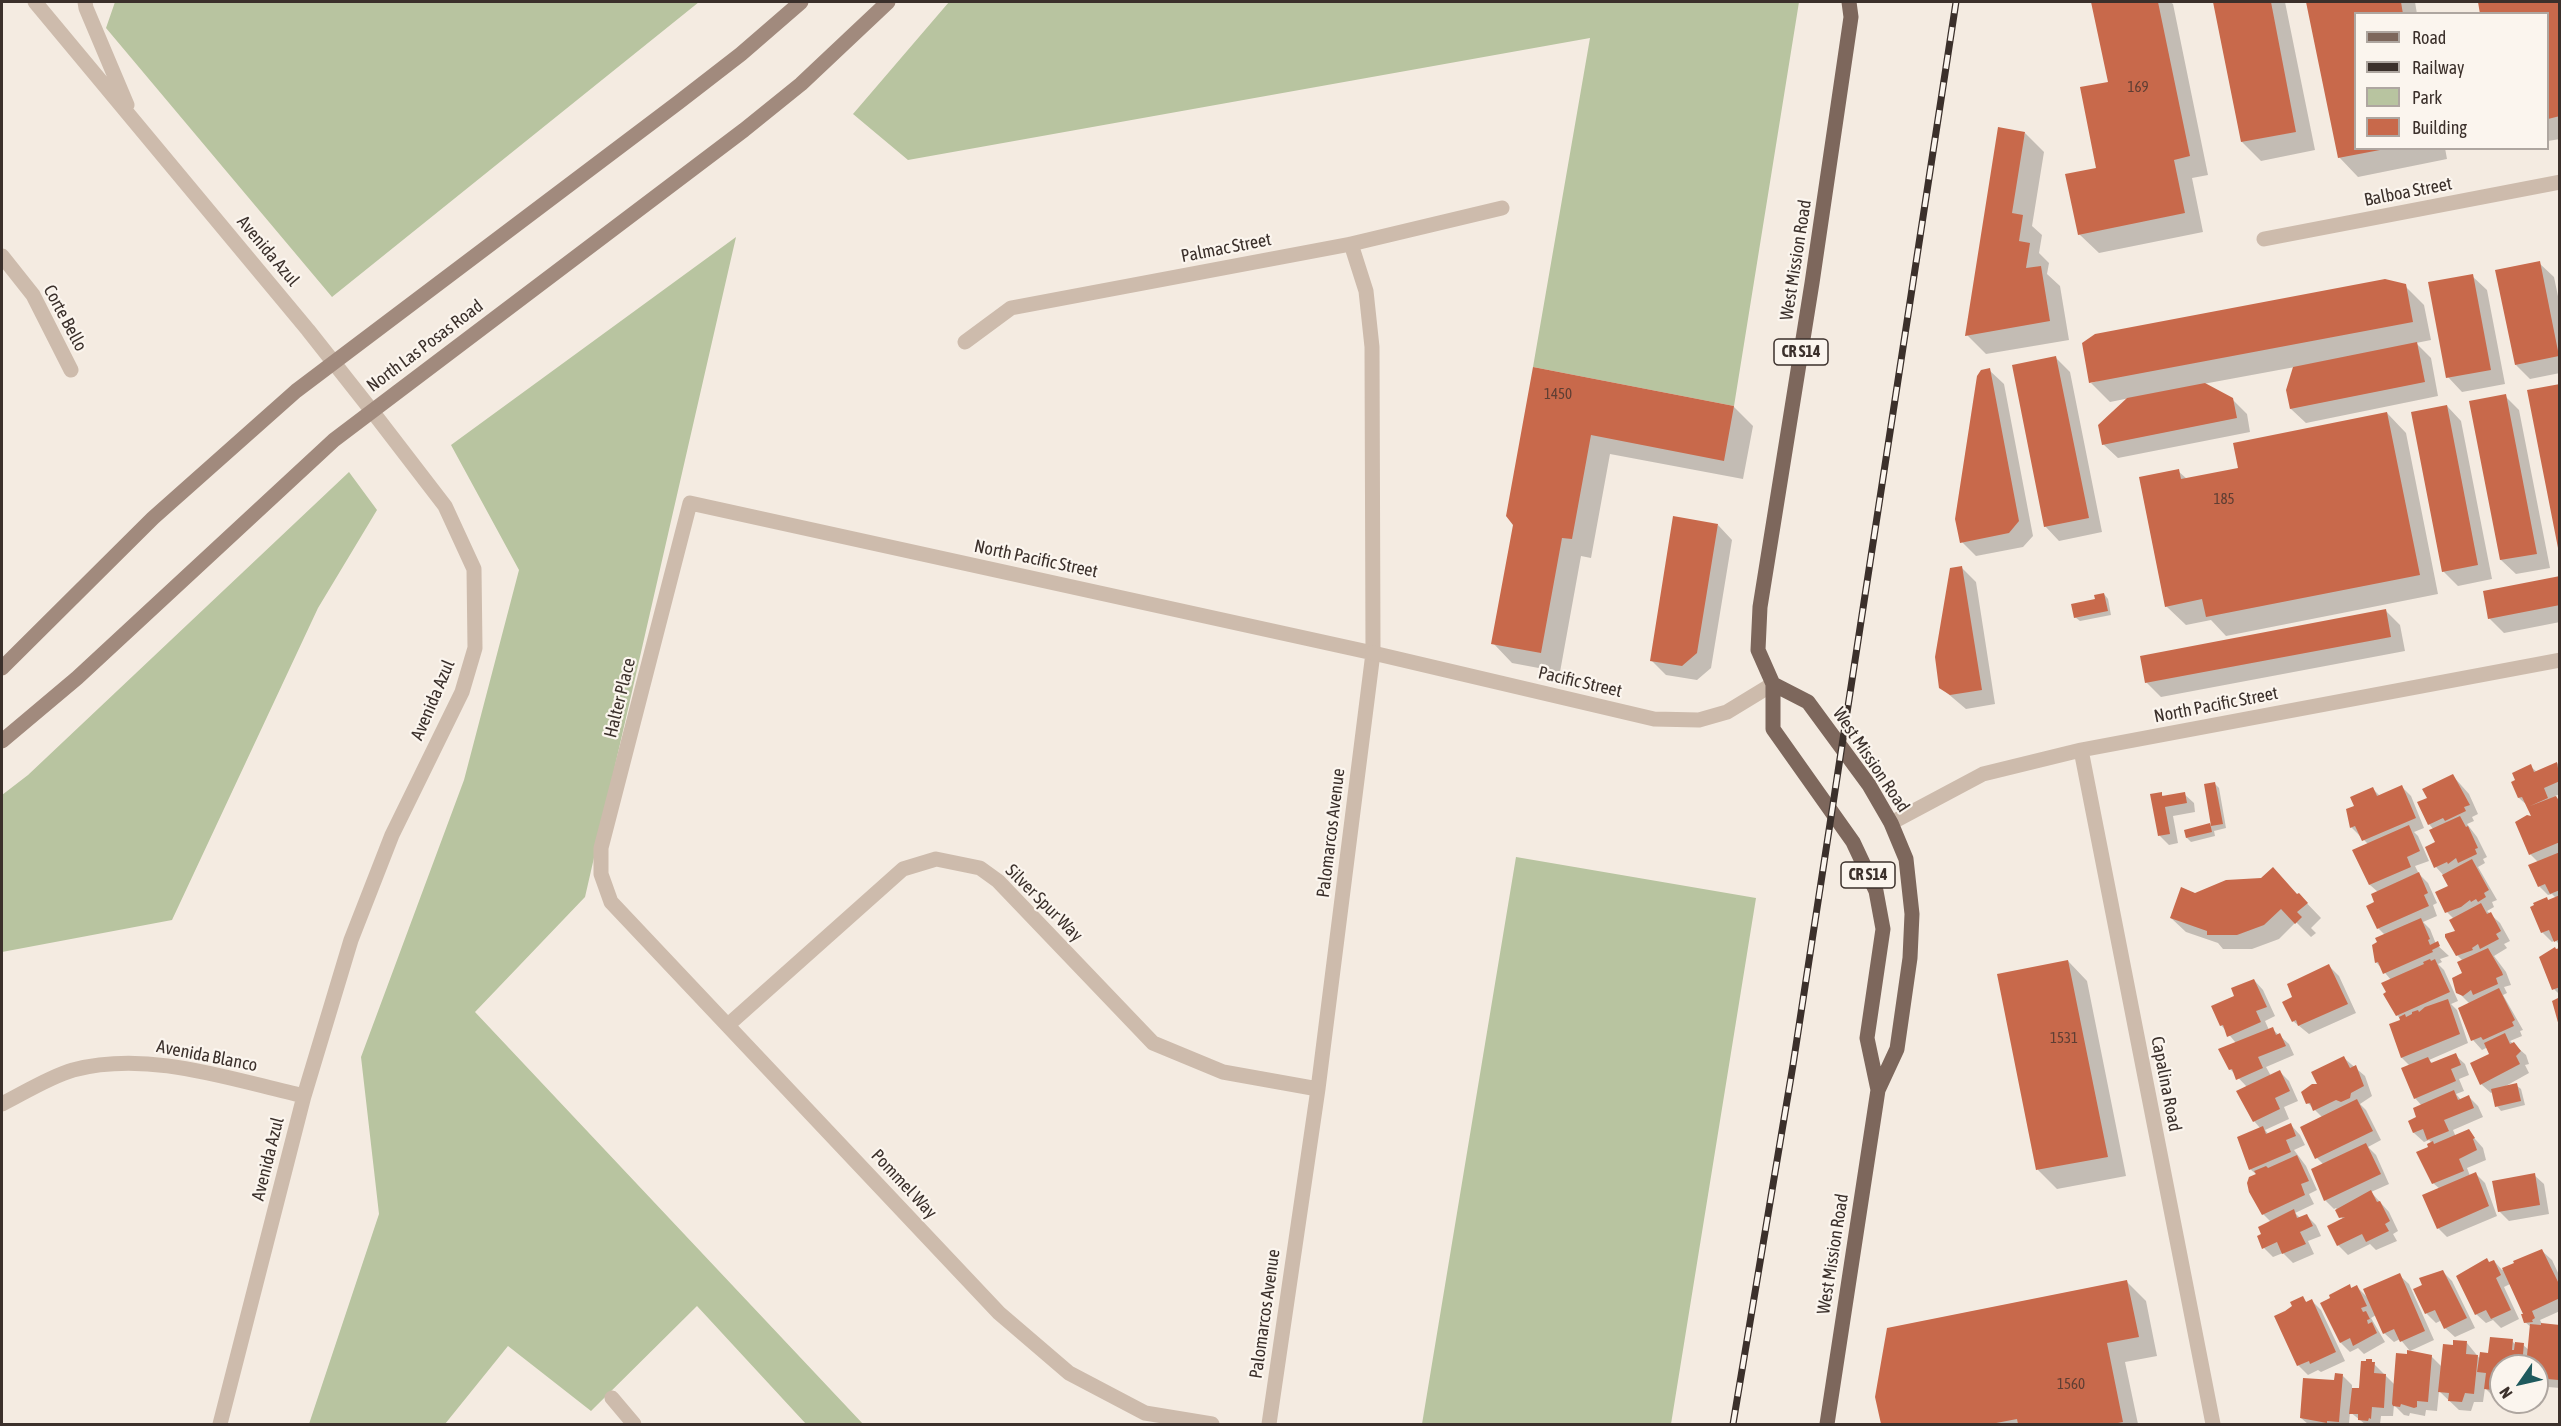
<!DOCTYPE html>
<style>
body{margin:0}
#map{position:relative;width:2561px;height:1426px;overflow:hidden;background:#f4ebe1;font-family:"Asap Condensed",sans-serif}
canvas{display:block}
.frame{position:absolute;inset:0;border:3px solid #3b302b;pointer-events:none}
.legend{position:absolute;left:2354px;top:12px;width:195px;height:138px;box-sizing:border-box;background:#fbf5ee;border:2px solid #aea6a0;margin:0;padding:8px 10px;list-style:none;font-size:18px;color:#3b302b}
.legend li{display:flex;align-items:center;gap:12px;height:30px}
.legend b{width:30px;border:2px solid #aea6a0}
.north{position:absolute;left:2489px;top:1354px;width:60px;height:60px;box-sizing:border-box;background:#fbf5ee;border:2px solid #aea6a0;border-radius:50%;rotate:236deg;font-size:16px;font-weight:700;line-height:24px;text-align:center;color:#3b302b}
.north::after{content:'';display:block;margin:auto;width:21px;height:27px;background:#1f5a5e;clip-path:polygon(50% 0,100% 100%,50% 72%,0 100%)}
</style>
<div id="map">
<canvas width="2561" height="1426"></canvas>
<div class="frame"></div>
<ul class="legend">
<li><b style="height:8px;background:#7d675c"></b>Road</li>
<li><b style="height:8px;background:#3b302b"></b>Railway</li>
<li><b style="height:16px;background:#b8c4a0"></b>Park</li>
<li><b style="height:16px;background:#c8694b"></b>Building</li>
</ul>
<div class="north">N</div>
</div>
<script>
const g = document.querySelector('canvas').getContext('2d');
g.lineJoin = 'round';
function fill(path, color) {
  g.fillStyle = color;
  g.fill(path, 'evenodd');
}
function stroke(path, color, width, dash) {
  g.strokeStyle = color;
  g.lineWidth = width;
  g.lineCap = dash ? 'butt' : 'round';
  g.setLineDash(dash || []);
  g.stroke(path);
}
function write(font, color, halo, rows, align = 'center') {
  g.font = font + ' "Asap Condensed",sans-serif';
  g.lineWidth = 4.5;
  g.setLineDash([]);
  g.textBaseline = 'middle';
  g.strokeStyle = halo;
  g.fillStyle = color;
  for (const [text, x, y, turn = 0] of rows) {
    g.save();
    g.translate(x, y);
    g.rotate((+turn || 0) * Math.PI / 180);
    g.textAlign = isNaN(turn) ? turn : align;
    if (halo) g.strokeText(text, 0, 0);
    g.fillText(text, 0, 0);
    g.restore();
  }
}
const green = new Path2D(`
 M115,2H699L332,297L106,28Z
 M949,2H1799L1734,406L1533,367L1590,38L908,160L853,114Z
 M736,237L585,897L475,1012L863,1424H806L697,1306L591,1411L508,1346L445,1424H309L379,1214L361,1057L464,780L519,570L451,445Z
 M349,472L377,510L318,608L172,920L2,952V795L28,775Z
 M1516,857L1756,898L1671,1424H1422Z`);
const shadow = new Path2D(`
 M2092,2H2170L2173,4L2208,175L2192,178L2203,232L2099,253L2079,234L2098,169L2109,83Z
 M2214,2H2285L2315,150L2261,161L2242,142Z
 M2307,2H2415L2417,14H2356V148H2445L2447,159L2358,177L2339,157Z
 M2479,2H2560V139L2548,141V14H2482Z
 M2025,133L2044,152L2032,226L2042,235L2039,253L2049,263L2047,274L2060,286L2069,340L1986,354L1967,335Z
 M2539,263L2554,277L2560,306V373L2530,379L2516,365Z
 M2472,276L2487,290L2505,384L2462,392L2448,377Z
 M2405,286L2424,305L2431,340L2416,343L2431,358L2438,396L2306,423L2291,409L2288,390L2295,367L2203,384L2232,399L2247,414L2250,432L2118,458L2103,444L2130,398L2110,402L2091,383Z
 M2056,358L2070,372L2102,532L2059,541L2045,526Z
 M1535,369L1734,407L1753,426L1743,479L1610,454L1591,558L1581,556L1560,672L1512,663L1493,643L1515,525Z
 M1989,370L2004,384L2033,536L2023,547L1976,556L1962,542Z
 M2505,396L2519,410L2550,568L2516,574L2501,560Z
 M2447,406L2461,421L2492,579L2458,586L2443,571Z
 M2387,413L2406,433L2438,594L2226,636L2211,620L2186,625L2166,606L2178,471L2187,479L2240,469Z
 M1718,525L1732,540L1711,668L1697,680L1666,675L1652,661Z
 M1961,567L1976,582L1995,704L1966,709L1940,687Z
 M2560,578V622L2504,633L2489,618Z
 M2104,594L2108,599L2111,615L2080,621L2075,617Z
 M2386,611L2400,625L2405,651L2161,697L2146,682Z
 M2557,763L2560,766V794L2555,796L2560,801V945L2555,940L2552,942L2542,932L2547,899L2549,901L2556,898L2552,894L2548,895L2539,886L2538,862L2530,854L2534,818L2528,806L2519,798L2530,766L2537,772Z
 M2453,776L2469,794L2478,814L2472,817L2474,821L2467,824L2477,837L2487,857L2483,859L2485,863L2478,867L2497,900L2492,902L2494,907L2487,911L2500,923L2510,941L2504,944L2507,948L2494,956L2506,972L2511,985L2504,987L2507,993L2503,995L2523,1030L2520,1031L2522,1036L2510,1041L2526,1055L2529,1064L2525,1065L2529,1073L2504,1087L2516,1085L2521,1089L2525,1105L2501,1111L2497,1106L2493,1092L2491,1093L2481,1084L2491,1054L2488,1047L2482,1050L2473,1040L2459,1008L2470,1004L2460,994L2464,974L2463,961L2457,955V932L2454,919L2447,912L2450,887L2444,876L2436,867L2427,848L2437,843L2434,830L2429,824V799Z
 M2215,784L2219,788L2226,828L2214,831L2215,836L2191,842L2187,838L2185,831L2213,824Z
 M2402,787L2411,796L2424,828L2414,832L2418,836L2429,861L2415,866L2419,874L2428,883L2437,903L2433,905L2437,916L2423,922L2430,929L2436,944L2449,956L2440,959L2442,962L2438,964L2444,970L2458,1001L2451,1004L2457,1010L2468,1043L2429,1060L2433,1064L2455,1055L2465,1064L2469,1075L2459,1079L2464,1091L2456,1094L2461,1100L2469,1097L2478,1106L2483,1117L2453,1130L2456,1137L2468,1131L2483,1148L2486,1160L2467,1168L2470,1176L2476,1174L2485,1183L2497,1216L2447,1237L2438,1228L2440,1189L2433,1183L2430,1148L2432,1143L2429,1140L2424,1142L2414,1133L2410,1122L2418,1118L2422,1106L2415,1098L2410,1066L2402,1058L2391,1025L2402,1021L2397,1015L2391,980L2376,962L2385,935L2378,928V892L2370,885L2354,850L2368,844L2351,827L2348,810L2356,806L2373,789L2380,796Z
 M2161,794L2164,797L2184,794L2194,803L2195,812L2173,816L2178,843L2169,845L2160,836Z
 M2195,894L2299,895L2321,918L2311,928L2316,933L2311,937L2296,922L2279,939L2252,949H2223L2218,943L2186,932L2171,918Z
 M2560,949V995L2554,989Z
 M2068,961L2087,981L2126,1176L2057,1189L2038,1170L1999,975Z
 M2329,966L2339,976L2356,1013L2309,1034L2293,1021L2294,998Z
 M2254,980L2263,990L2275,1016L2265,1021L2269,1030L2272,1029L2289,1044L2294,1055L2266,1067L2271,1076L2280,1072L2289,1081L2298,1101L2284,1107L2289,1119L2265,1130L2269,1135L2291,1125L2300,1135L2305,1145L2294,1150L2306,1166L2317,1190L2309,1194L2314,1204L2295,1213L2300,1218L2307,1216L2316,1225L2321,1236L2308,1241L2314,1254L2293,1263L2283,1253L2273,1257L2264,1248L2271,1222L2263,1214L2257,1175L2250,1169L2261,1129L2254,1121L2247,1087L2230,1069L2236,1043L2221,1025L2236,997Z
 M2344,1058L2365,1076L2372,1096L2360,1104L2366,1110L2381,1140L2368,1147L2376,1155L2389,1184L2371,1192L2389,1212L2398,1231L2393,1234L2397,1241L2376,1250L2370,1244L2348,1255L2338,1245L2343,1219L2336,1208L2334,1209L2325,1200L2324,1165L2317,1158L2322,1117L2308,1103L2319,1084Z
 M2534,1175L2544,1184L2549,1214L2509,1221L2499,1211Z
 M2542,1251L2552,1260L2560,1277V1311L2540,1320L2543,1326L2560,1327V1388L2548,1387L2544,1383L2537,1382V1366H2501V1399L2495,1398L2485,1388L2483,1402H2474L2471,1411L2459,1410L2439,1391L2437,1411L2426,1410L2425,1416L2410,1413L2409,1416L2404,1415L2394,1405L2393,1416H2381L2380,1424H2365L2350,1412L2349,1424H2308L2301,1418L2343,1376L2352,1385V1389L2361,1390L2371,1361L2396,1386L2431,1356L2442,1367L2454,1347L2467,1343L2480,1359L2512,1341L2515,1344L2523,1345L2529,1350L2532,1328L2525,1322V1315L2510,1284L2504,1287L2519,1319L2501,1328L2493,1320L2486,1323L2476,1314L2490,1263L2494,1261L2502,1270Z
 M2442,1271L2452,1281L2475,1328L2455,1337L2445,1328L2442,1320L2436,1323L2427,1314L2415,1290Z
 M2399,1275L2409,1284L2434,1340L2410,1351L2400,1339L2394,1342L2384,1333L2376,1315L2371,1318L2385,1342L2364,1354L2358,1348L2350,1352L2341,1343L2350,1286L2352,1289L2357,1287L2369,1299Z
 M2126,1281L2146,1301L2157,1356L2125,1362L2138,1424H1882L1876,1397Z
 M2303,1298L2307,1303L2312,1301L2321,1310L2345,1361L2321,1372L2318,1370L2308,1375L2298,1365L2293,1306Z`);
const building = new Path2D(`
 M2091,2H2158L2190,156L2174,160L2185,213L2078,235L2065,174L2096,168L2080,87L2108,82Z
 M2213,2H2271L2296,132L2241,142Z
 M2306,2H2401L2403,14H2356V148L2380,150L2338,158Z
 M2478,2H2560V116L2548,119V14H2480Z
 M1998,127L2025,132L2012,213L2023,215L2019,241L2030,243L2026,268L2041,266L2050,321L1965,336Z
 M2540,261L2559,356L2515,365L2495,270Z
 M2473,274L2491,370L2446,378L2428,282Z
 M2385,279L2406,284L2413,322L2089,383L2082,343L2095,334Z
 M2417,342L2425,382L2290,409L2286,390L2293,367Z
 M2056,356L2089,518L2044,527L2012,365Z
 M1533,367L1734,406L1724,461L1591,435L1572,539L1562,538L1541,653L1491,644L1513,525L1506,516Z
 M1990,368L2019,521L2009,533L1960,543L1955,519L1977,376L1981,370Z
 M2205,383L2233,398L2237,418L2102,445L2098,425L2127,398Z
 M2560,384V548H2558L2527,390Z
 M2506,394L2537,554L2500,560L2469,401Z
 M2447,405L2478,565L2442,572L2411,412Z
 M2387,412L2420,575L2206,617L2202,599L2165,607L2139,477L2179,469L2181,479L2238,468L2233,443Z
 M1673,516L1718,524L1697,653L1682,666L1650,661Z
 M1962,566L1982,690L1950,695L1939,688L1935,657L1950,568Z
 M2560,576V605L2488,619L2483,591Z
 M2104,593L2108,611L2074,618L2071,604L2095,599L2094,595Z
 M2386,609L2391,637L2145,683L2140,656Z
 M2557,762L2560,781L2544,788L2548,798L2530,806L2556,796L2560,803V842L2529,855L2515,822L2527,815L2531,816L2522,797L2518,798L2511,782L2515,780L2512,773L2531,764L2534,772Z
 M2453,774L2470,805L2464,807L2466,811L2445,821L2443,818L2428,825L2417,802L2427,798L2422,789Z
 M2215,782L2223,824L2211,826L2204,784Z
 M2402,785L2416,818L2362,841L2355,826L2350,828L2346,809L2354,806L2350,797L2373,787L2377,796Z
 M2162,792V796L2185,792L2187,803L2165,807L2170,834L2158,836L2150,794Z
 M2460,816L2466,827L2468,826L2478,848L2475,849L2477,854L2458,863L2456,858L2448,864L2447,862L2434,868L2425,847L2435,842L2429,830Z
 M2210,823L2212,832L2186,838L2184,830Z
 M2409,825L2420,851L2407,857L2411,867L2369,885L2352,850Z
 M2560,852V890L2550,894L2545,884L2538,887L2528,865Z
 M2472,859L2489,890L2484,893L2486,897L2478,902L2476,899L2471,902L2470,900L2461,907L2445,913L2435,892L2448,886L2442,875Z
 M2273,867L2297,894L2299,893L2308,903L2297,912L2302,917L2295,924L2281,909L2264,925L2237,935H2207V931L2170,918L2181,887L2195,893L2226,880L2261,878Z
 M2419,872L2428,893L2424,895L2429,906L2377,929L2366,906L2374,902L2371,894Z
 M2560,895V939L2554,942L2549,930L2541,933L2530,907L2534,905L2533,903L2547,897L2548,900Z
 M2481,903L2487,914L2491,912L2501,931L2496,934L2499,939L2480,949L2478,944L2472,948L2473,950L2456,956L2445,937V934L2455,931L2449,920Z
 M2421,918L2430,939L2428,940L2430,945L2438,941L2440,946L2432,950L2433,952L2383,974L2378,962L2375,963L2372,945L2377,942L2375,938Z
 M2555,947L2556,949L2560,948V987L2552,990L2539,957Z
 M2488,948L2502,972L2503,975L2496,978L2498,984L2473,995L2471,990L2463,996L2456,993L2452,978L2462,973L2457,962Z
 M2430,959L2431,961L2435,959L2450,992L2396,1016L2383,994L2386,992L2381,983L2424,964L2423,962Z
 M2068,960L2108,1157L2036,1170L1997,974Z
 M2329,964L2348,1004L2298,1026L2296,1020L2292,1022L2282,1002L2292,997L2287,984Z
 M2254,979L2267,1007L2256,1011L2261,1022L2227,1037L2223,1025L2220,1026L2211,1006L2234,996L2231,988Z
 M2499,988L2515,1020L2512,1022L2514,1026L2483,1040L2481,1037L2471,1041L2458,1008Z
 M2560,997V1026H2559L2552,1001Z
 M2448,999L2460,1034L2401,1058L2389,1024L2400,1020L2399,1017L2405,1014L2406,1017L2412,1014V1012L2418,1010L2419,1012L2425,1007Z
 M2273,1027L2276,1035L2280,1033L2286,1046L2258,1057L2263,1068L2236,1080L2232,1069L2229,1070L2218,1049Z
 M2505,1033L2510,1044L2514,1042L2521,1051L2516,1056L2520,1064L2480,1085L2470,1063L2489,1054L2484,1043Z
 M2456,1053L2461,1065L2451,1069L2456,1081L2414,1099L2401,1068L2428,1057L2431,1063Z
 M2344,1056L2350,1068L2356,1065L2364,1086L2351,1093L2350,1098L2341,1102L2336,1100L2313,1111L2310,1103L2306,1104L2301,1092L2312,1084H2317L2311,1072Z
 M2280,1070L2290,1091L2275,1098L2280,1109L2253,1122L2236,1091Z
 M2517,1083L2521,1101L2495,1107L2491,1089Z
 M2454,1090L2458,1100L2469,1095L2474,1108L2444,1120L2449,1131L2427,1140L2423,1129L2413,1133L2408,1121L2416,1117L2413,1108Z
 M2357,1099L2373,1131L2315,1159L2300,1127Z
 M2291,1123L2296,1136L2286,1140L2291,1152L2249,1170L2237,1137L2263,1126L2266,1134Z
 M2469,1129L2475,1138L2473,1139L2477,1150L2459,1159L2464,1171L2432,1184L2416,1152L2428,1147L2427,1144L2433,1141L2434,1144Z
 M2366,1143L2381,1174L2324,1201L2311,1169Z
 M2297,1155L2309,1181L2301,1184L2305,1195L2262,1215L2249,1192L2247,1183L2249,1177L2256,1174L2254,1171L2266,1166L2268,1168Z
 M2476,1172L2489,1206L2437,1229L2422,1195Z
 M2535,1173L2540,1205L2498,1212L2492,1181Z
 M2371,1190L2377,1202L2380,1201L2390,1221L2385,1224L2389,1231L2366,1242L2362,1234L2337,1246L2327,1226L2345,1217L2339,1218L2335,1210Z
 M2294,1209L2297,1218L2307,1214L2313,1226L2300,1232L2306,1244L2282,1254L2277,1242L2262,1249L2257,1236L2261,1234L2258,1227Z
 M2542,1249L2560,1286V1298L2532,1311L2535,1318L2532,1320L2533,1322L2524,1323L2521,1314H2523L2502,1268L2514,1263L2513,1261Z
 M2487,1258L2489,1262L2494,1260L2501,1275L2496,1278L2511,1310L2491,1319L2486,1310L2475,1315L2456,1276Z
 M2443,1270L2467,1318L2444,1329L2435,1310L2425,1314L2413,1289L2422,1285L2419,1278Z
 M2400,1273L2425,1331L2400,1342L2394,1329L2383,1334L2363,1289Z
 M2127,1280L2139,1337L2107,1343L2123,1422L2113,1424H2018L2017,1419L1991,1424H1881L1875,1397L1887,1328Z
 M2350,1284L2351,1288L2357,1285L2367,1306L2361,1308L2363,1312L2366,1311L2370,1319L2367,1320L2368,1324L2372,1322L2377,1333L2353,1346L2350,1338L2340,1343L2320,1303L2330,1298L2329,1295Z
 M2303,1296L2306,1302L2312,1299L2336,1352L2310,1364L2309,1361L2297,1366L2274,1316L2285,1311L2292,1306L2290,1302Z
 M2541,1323L2560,1325L2558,1380L2537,1378V1366H2526L2530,1324L2541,1325Z
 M2490,1337L2513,1339L2512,1350H2514L2515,1342L2524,1343L2522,1366H2501V1391L2484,1389L2486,1373L2477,1372L2480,1352L2488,1353Z
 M2453,1340L2467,1341L2466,1354L2478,1355L2474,1394L2465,1393L2462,1402L2448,1401L2449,1393L2438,1392L2443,1344L2453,1345Z
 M2407,1350L2432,1355L2428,1402L2417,1401V1407L2414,1408L2401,1404L2400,1407L2393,1406L2392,1404L2396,1353L2407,1354Z
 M2366,1359H2372V1362H2375L2374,1373L2386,1374L2384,1408L2372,1407L2371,1419L2369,1418L2368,1421L2358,1420V1414H2349L2352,1388H2359L2361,1361H2366Z
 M2335,1373L2343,1374L2339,1422L2327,1421V1423L2300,1418L2303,1378L2334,1380Z`);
const minor = new Path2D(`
 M2264,239L2560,182
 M2,256L33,295L71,370
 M965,342L1011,308L1351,244L1502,208
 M728,1025L903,869L936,859L980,868L998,881L1153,1043L1223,1072L1318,1089
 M2,1104C24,1093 49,1077 73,1070C149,1050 229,1079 304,1096
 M612,1398L634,1424
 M220,1424L304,1096L351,940L392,835L462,692L475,648L474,569L445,506L372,411
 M1212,1424L1145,1413L1069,1373L999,1313L611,902L601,874V848L690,503L1373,653
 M1269,1424L1318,1089L1373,653L1372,347L1366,291L1351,244`);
const tertiary = new Path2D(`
 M35,2L308,330L372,411
 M85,2L86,8L127,105
 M1373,653L1654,719L1699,720L1727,712L1773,684
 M2081,750L2213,1424
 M1891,823L1983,774L2081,750L2560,660`);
const secondary = new Path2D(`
 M2,668L153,518L296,391L679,102L741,54L801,2
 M2,741L77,678L334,440L744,130L801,84L888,2`);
const primary = new Path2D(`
 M1849,2L1851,17L1812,283L1760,607L1758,650L1773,684V729L1853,842L1876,891L1883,929L1867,1038L1878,1090
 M1773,684L1808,702L1869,785L1891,823L1906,859L1912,914L1910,958L1897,1049L1878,1090L1827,1424`);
const rail = new Path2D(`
 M1733,1424L1793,1065L1956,2`);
const numberNames = [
 ["169",2138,87],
 ["1450",1558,394],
 ["185",2224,499],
 ["1531",2064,1038],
 ["1560",2071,1384]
];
const shields = [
 [1801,352,54],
 [1868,875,54]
];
const shieldNames = [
 ["CR S14",1801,352],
 ["CR S14",1868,875]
];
const streetNames = [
 ["Balboa Street",2408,192,-11],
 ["Palmac Street",1226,248,-11],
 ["Avenida Azul",268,251,50],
 ["West Mission Road",1796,260,-81],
 ["Corte Bello",65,318,62],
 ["North Las Posas Road",425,346,-37],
 ["North Pacific Street",1036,559,12],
 ["Pacific Street",1580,682,13],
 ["Halter Place",620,698,-76],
 ["Avenida Azul",433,700,-67],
 ["North Pacific Street",2216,705,-11],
 ["West Mission Road",1871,760,56],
 ["Palomarcos Avenue",1331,833,-83],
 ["Silver Spur Way",1044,903,45],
 ["Avenida Blanco",207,1056,11],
 ["Capalina Road",2166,1084,79],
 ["Avenida Azul",268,1159,-76],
 ["Pommel Way",904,1184,47],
 ["West Mission Road",1833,1254,-81],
 ["Palomarcos Avenue",1265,1314,-82]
];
fill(green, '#b8c4a0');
fill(shadow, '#0003');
fill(building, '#c8694b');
stroke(minor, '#cdbbac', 15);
stroke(tertiary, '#cdbbac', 15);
stroke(secondary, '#a18a7d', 15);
stroke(primary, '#7d675c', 15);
stroke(rail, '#3b302b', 7);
stroke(rail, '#fbf5ee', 4.5, [14]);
write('15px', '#5e3e33', null, numberNames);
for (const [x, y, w] of shields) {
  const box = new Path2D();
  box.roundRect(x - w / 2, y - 13, w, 26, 4.5);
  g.fillStyle = '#fbf5ee';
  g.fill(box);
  stroke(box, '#3b302b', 1.5);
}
write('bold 16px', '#3b302b', null, shieldNames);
write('18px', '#3b302b', '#fbf5ee', streetNames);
</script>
